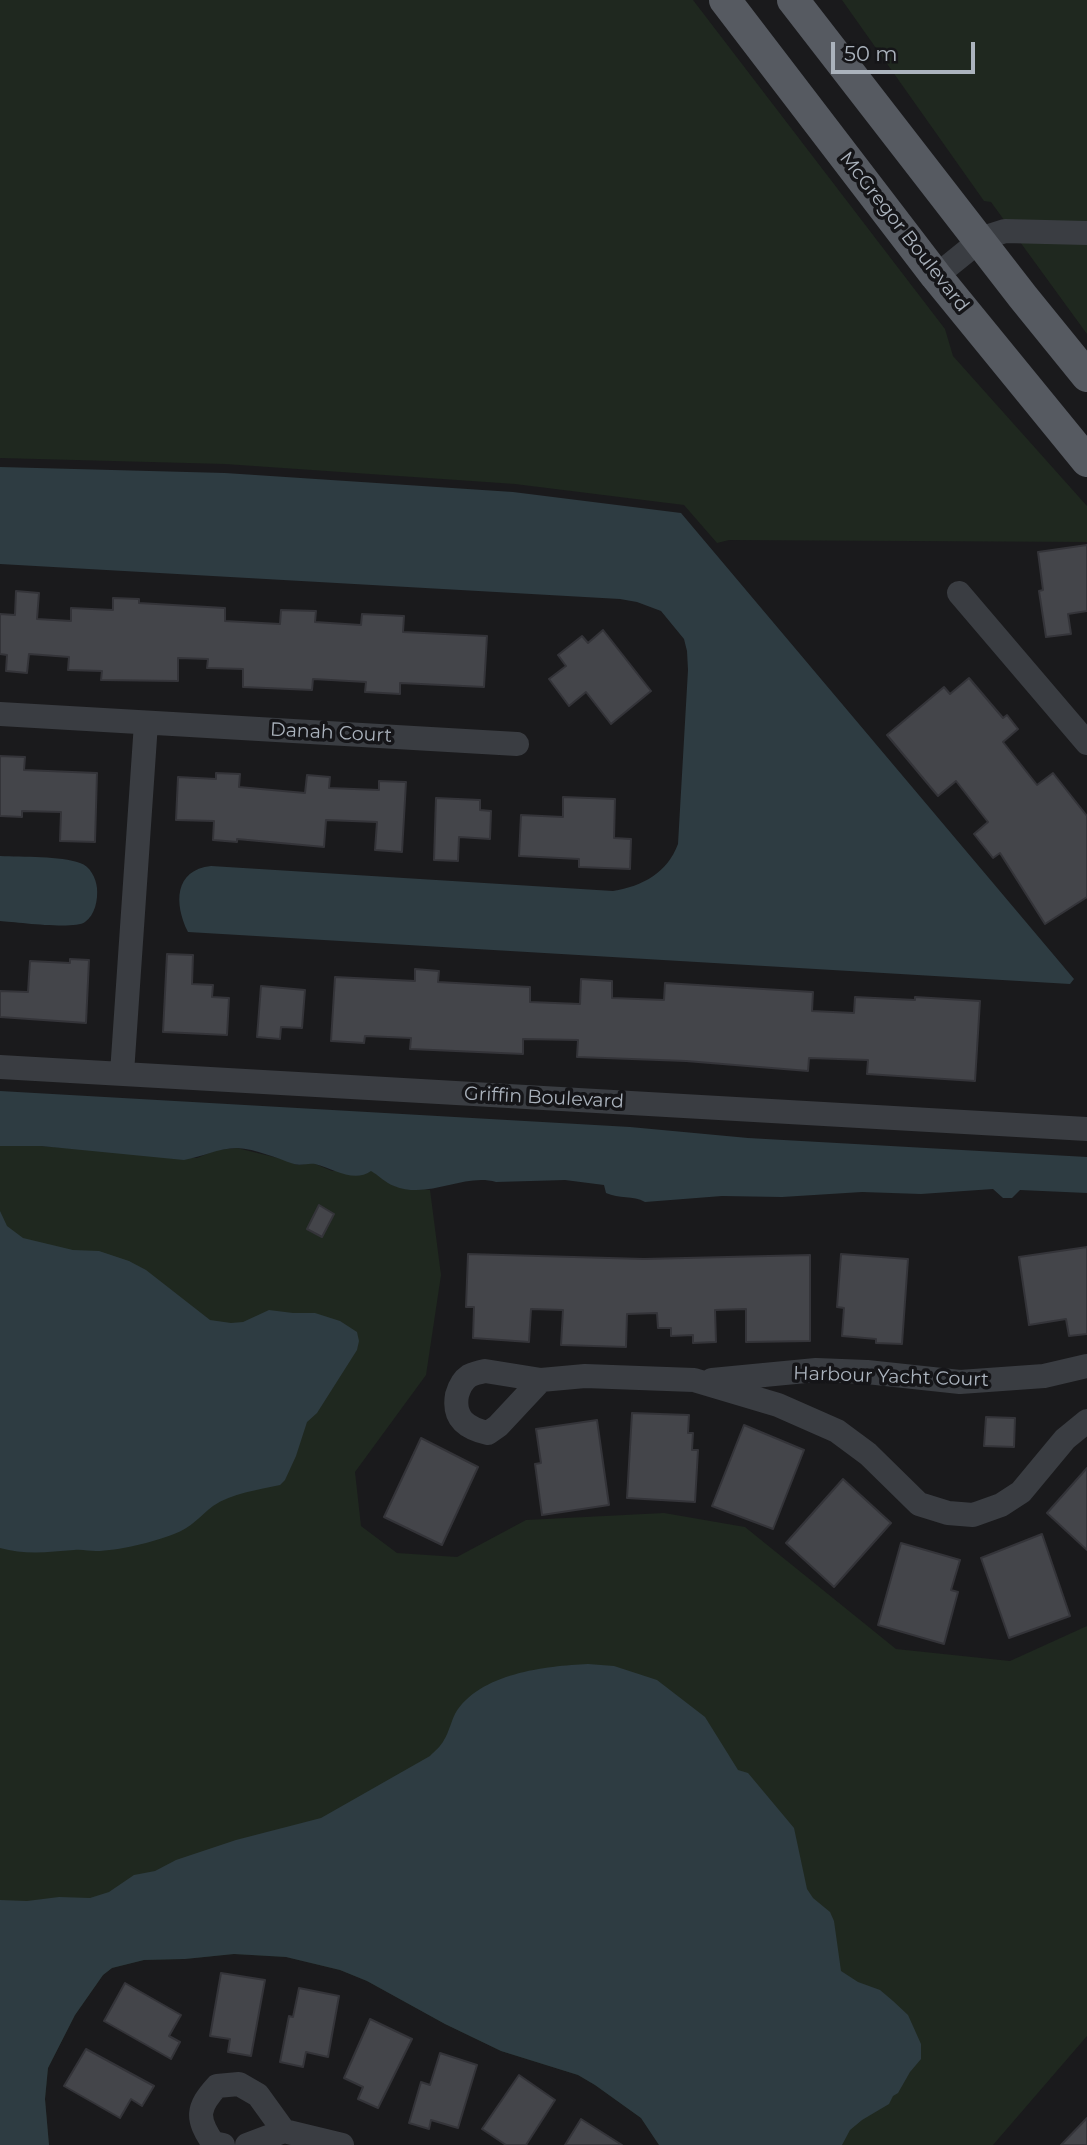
<!DOCTYPE html>
<style>
body{margin:0}
#map{position:relative;width:1087px;height:2145px;overflow:hidden;background:#1a1a1c;font-family:Montserrat,sans-serif}
canvas{display:block}
.scale{position:absolute;left:831px;top:42px;width:144px;height:32px;box-sizing:border-box;border:4px solid #abb3bd;border-top:0;padding-left:9px;font-size:21px;line-height:24px;white-space:nowrap;color:#abb3bd;-webkit-text-stroke:5px #151518;paint-order:stroke}
</style>
<div id="map">
<canvas width="1087" height="2145"></canvas>
<div class="scale">50 m</div>
</div>
<script>
const g = document.querySelector('canvas').getContext('2d');
g.lineJoin = 'round';
function fill(path, color) {
  g.fillStyle = color;
  g.fill(path, 'evenodd');
}
function stroke(path, color, width, dash) {
  g.strokeStyle = color;
  g.lineWidth = width;
  g.lineCap = dash ? 'butt' : 'round';
  g.setLineDash(dash || []);
  g.stroke(path);
}
function write(font, color, halo, rows, align = 'center') {
  g.font = font + ' Montserrat,sans-serif';
  g.lineWidth = 7;
  g.setLineDash([]);
  g.textBaseline = 'middle';
  g.strokeStyle = halo;
  g.fillStyle = color;
  for (const [text, x, y, turn = 0] of rows) {
    g.save();
    g.translate(x, y);
    g.rotate((+turn || 0) * Math.PI / 180);
    g.textAlign = isNaN(turn) ? turn : align;
    if (halo) g.strokeText(text, 0, 0);
    g.fillText(text, 0, 0);
    g.restore();
  }
}
const green = new Path2D(`
 M0,0H693L945,329L953,356L1087,506V542L729,540L717,543L684,505L515,484L225,464L0,458Z
 M842,0H1087V334L991,202L984,201Z
 M0,1146H41L197,1158L217,1150L237,1148L286,1160L297,1165L313,1163L332,1171L371,1170L394,1186L430,1190L441,1275L426,1375L355,1472L361,1526L397,1553L457,1557L526,1520L664,1513L745,1527L896,1649L1010,1661L1087,1626V2036L993,2145H659L641,2118L595,2085L578,2075L501,2051L445,2024L367,1981L340,1970L286,1957L234,1954L185,1959L144,1960L112,1968L103,1975L75,2015L48,2068L45,2099L49,2145H0Z`);
const water = new Path2D(`
 M0,467L225,473L513,492L681,513L1074,979L1070,984L188,932C174,904 174,870 211,866L613,891C643,886 667,873 678,844L688,670L687,651L684,639L661,611L637,602L620,599L0,564Z
 M0,856C22,857 61,856 80,863C90,866 96,878 97,888C98,900 95,915 85,922C74,930 16,922 0,921Z
 M0,1091L630,1127L748,1138L1087,1157V1193L1020,1190L1012,1198H1003L993,1189L921,1194L862,1192L782,1197L722,1196L645,1202C633,1195 619,1199 606,1193L604,1185L565,1180L496,1182C463,1173 429,1200 394,1186C386,1183 378,1175 371,1171C354,1183 334,1169 315,1164C308,1163 301,1166 294,1164C276,1158 256,1149 237,1148C218,1148 202,1157 184,1160L41,1146H0Z
 M0,1211L7,1226L23,1238L73,1250L99,1251L129,1261L146,1270L210,1320L231,1323L243,1322L269,1310L293,1313H315L340,1321L357,1332L359,1341L357,1350L317,1413L307,1422L296,1456L285,1480L280,1485C258,1490 232,1493 213,1506C200,1516 191,1528 174,1534C154,1542 117,1551 96,1551C89,1551 82,1549 74,1550C49,1552 25,1555 0,1548Z
 M588,1664L614,1666L657,1680L705,1717L738,1770L748,1773L794,1828L807,1889L813,1898L830,1912L834,1921L841,1971L858,1982L880,1990L893,2001L908,2015L921,2044V2059L910,2072L898,2093L893,2096L889,2104L862,2120L850,2130L842,2145H659L641,2118L595,2085L578,2075L501,2051L445,2024L367,1981L340,1970L286,1957L234,1954L185,1959L144,1960L112,1968L103,1975L75,2015L48,2068L45,2099L49,2145H0V1900L27,1901L59,1897L90,1898L109,1892L134,1875L155,1871L176,1860L236,1840L321,1818L430,1756C435,1751 441,1746 444,1740C449,1732 451,1722 455,1714C479,1673 546,1666 588,1664Z`);
const building = new Path2D(`
 M1087,545V611L1068,614L1071,634L1046,637L1039,591L1043,590L1038,552Z
 M16,591L39,593L37,619L71,621V608L113,610V598L139,599V603L225,608V621L280,624L281,610L316,611L315,622L361,625L362,614L404,616L403,632L487,636L484,687L400,683V694L365,692L366,682L313,679L312,690L243,687V669L207,668L208,659L178,658V681L101,680L102,671L68,670L69,657L29,654L27,673L6,671L7,655L0,654V614L15,615Z
 M603,630L651,691L611,724L586,692L569,706L549,679L566,666L558,655L582,636L588,643Z
 M969,678L1003,718L1007,715L1018,729L1003,742L1037,785L1053,773L1087,816V897L1045,924L1000,853L993,858L974,834L988,822L956,781L938,796L887,735L944,687L950,694Z
 M0,756L25,757L24,770L97,773L95,842L60,841L61,812L22,811V817L0,816Z
 M216,773L240,774L239,787L305,793L307,775L330,777L329,788L379,790V781L406,782L402,852L375,850L377,822L326,820L324,847L237,839V842L213,840L214,821L176,820L178,777L216,779Z
 M563,797L615,799L614,838L631,839L630,869L579,867V859L519,856L521,815L563,817Z
 M436,798L480,800V810L491,811L490,839L459,837L458,861L434,860Z
 M167,954L193,955L192,984L213,985L212,997L229,998L227,1035L163,1032Z
 M70,959L89,960L86,1023L0,1017V991L28,992L30,961L70,963Z
 M415,969L439,971L438,982L530,987V1002L580,1004L581,979L612,981V998L664,1000L665,983L813,992L812,1011L854,1013L855,997L915,1000V997L980,1001L975,1081L867,1074L868,1060L809,1058L808,1071L686,1061L577,1057L578,1040L523,1039V1054L410,1049L411,1038L365,1036L364,1043L331,1041L335,977L415,981Z
 M261,986L305,990L302,1028L281,1027L280,1039L257,1037Z
 M319,1205L334,1214L322,1237L307,1229Z
 M1087,1247V1334L1069,1336L1066,1319L1029,1325L1019,1257Z
 M468,1254L644,1259L810,1255V1341L746,1342V1309L715,1310L716,1342L693,1343V1335L671,1336V1328H658L657,1313L627,1314L626,1347L561,1345L563,1310L531,1309L529,1342L473,1338L474,1307H466Z
 M841,1254L908,1259L902,1344L876,1343V1339L842,1336L844,1308L837,1307Z
 M632,1413L689,1415L688,1433H693L692,1450H698L695,1502L627,1498Z
 M986,1417L1015,1418L1014,1447L984,1446Z
 M597,1420L609,1505L542,1515L535,1464L541,1463L536,1429Z
 M744,1425L804,1450L773,1529L712,1506Z
 M421,1438L478,1467L442,1545L384,1517Z
 M1087,1468V1550L1047,1513Z
 M843,1479L891,1523L834,1587L786,1543Z
 M1042,1534L1070,1616L1009,1638L981,1558Z
 M901,1543L960,1560L951,1590L958,1592L944,1644L878,1625Z
 M221,1973L265,1980L251,2056L228,2052L230,2039L210,2036Z
 M125,1983L181,2015L169,2036L180,2042L171,2059L104,2021Z
 M299,1988L339,1996L328,2057L306,2052L303,2067L280,2062L289,2016L293,2017Z
 M370,2019L412,2039L378,2108L358,2099L363,2087L344,2078Z
 M86,2049L154,2086L142,2106L131,2099L120,2118L64,2086Z
 M440,2053L477,2065L458,2128L431,2120L429,2129L409,2123L421,2082L430,2085Z
 M519,2075L555,2100L526,2145H506L482,2129Z
 M1087,2118V2145H1061Z
 M581,2119L622,2145H565Z`);
const minor = new Path2D(`
 M936,276L983,238L1005,231L1087,233
 M959,593L1087,743
 M0,714L517,744
 M0,1067L1087,1129
 M122,1073L146,723
 M485,1371L541,1380L498,1426L488,1433C466,1428 453,1418 457,1395C459,1388 463,1380 469,1376C473,1374 480,1372 485,1371Z
 M541,1380L585,1376L694,1380L778,1405L837,1431L868,1454L919,1504L948,1513L973,1515L1001,1505L1021,1492L1065,1439L1087,1421
 M712,1380L816,1370L867,1372L960,1382L1044,1376L1087,1366
 M284,2131L342,2145
 M223,2145L213,2143C196,2118 197,2108 217,2086L239,2084L258,2095L284,2131L247,2145`);
const major = new Path2D(`
 M725,0L936,276L1087,461
 M793,0L1023,297L1087,376`);
const streetNames = [
 ["McGregor Boulevard",904,232,52],
 ["Danah Court",331,733,3],
 ["Griffin Boulevard",544,1098,3],
 ["Harbour Yacht Court",891,1377,2]
];
fill(green, '#1f281f');
fill(water, '#2e3c42');
fill(building, '#44454a');
stroke(building, '#343439', 2);
stroke(minor, '#3a3d42', 24);
stroke(major, '#565a61', 32);
write('19px', '#abb3bd', '#151518', streetNames);
</script>
